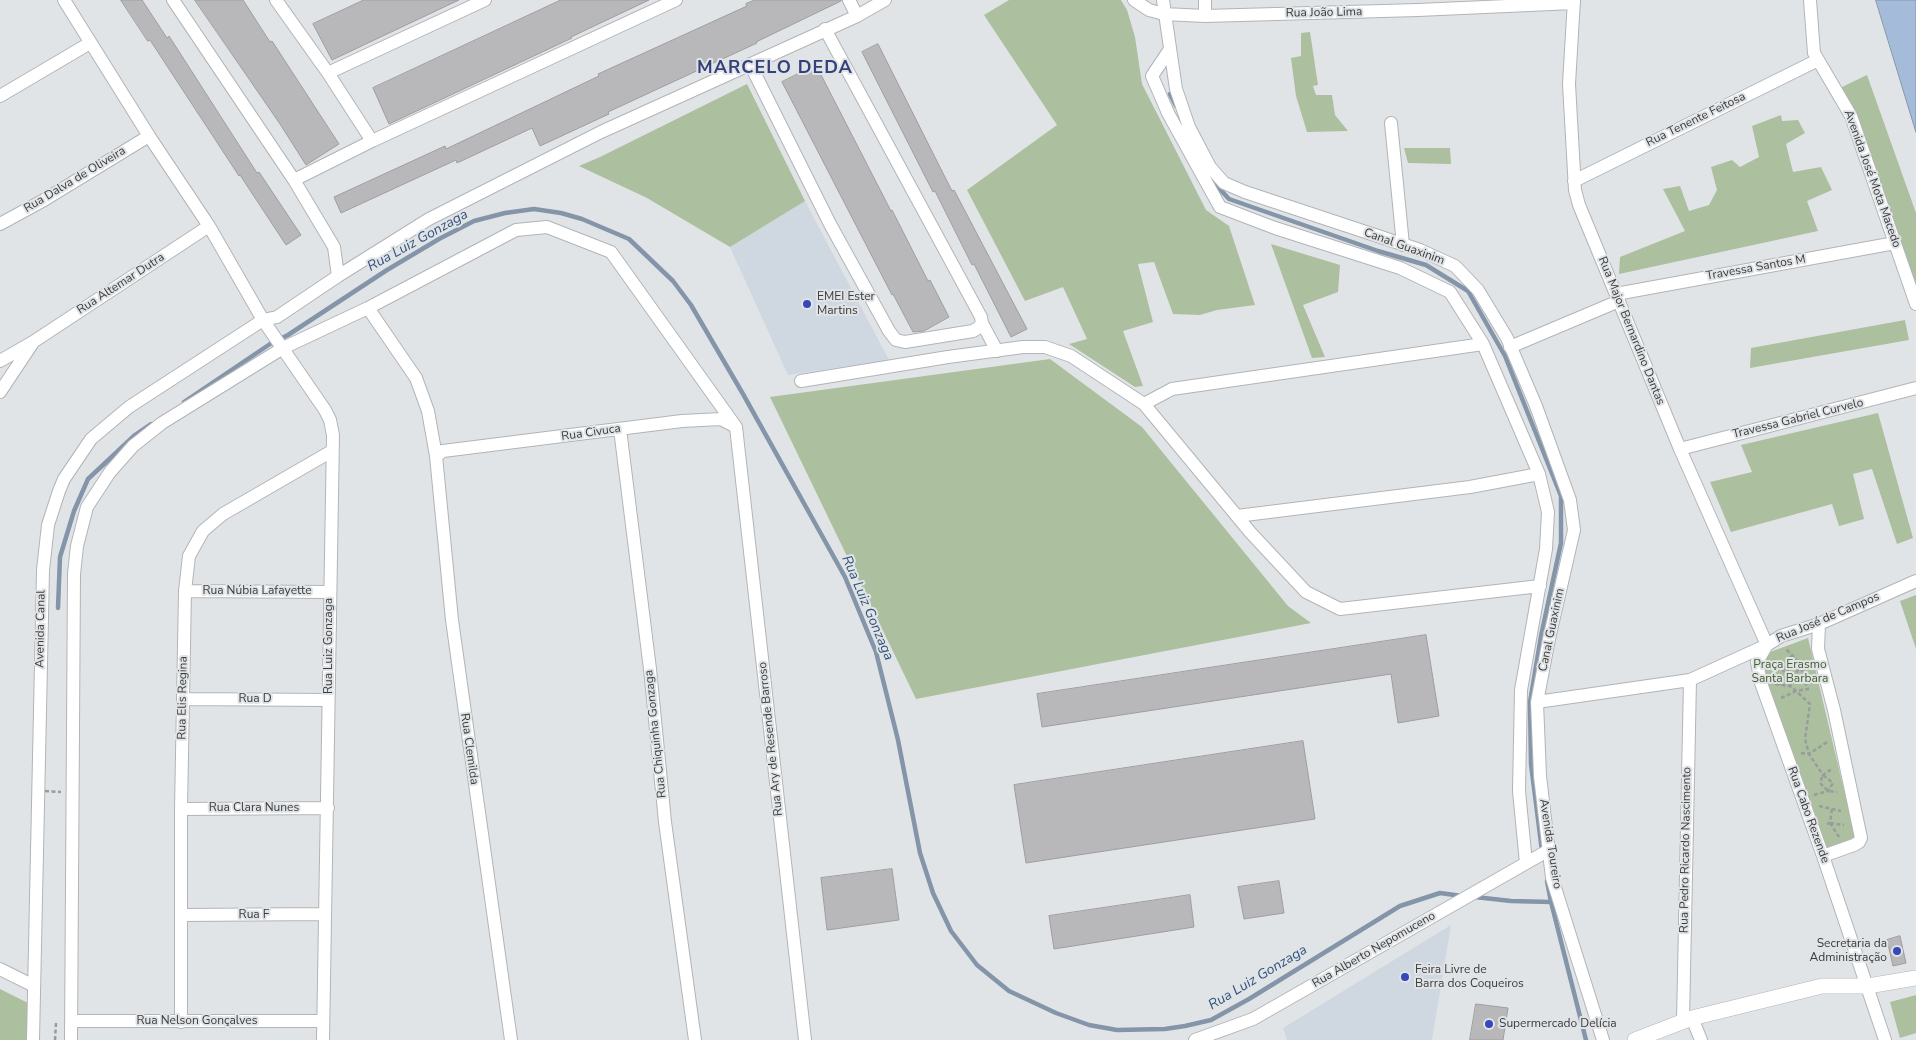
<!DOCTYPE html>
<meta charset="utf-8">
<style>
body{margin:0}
canvas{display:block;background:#e1e4e6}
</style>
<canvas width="1916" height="1040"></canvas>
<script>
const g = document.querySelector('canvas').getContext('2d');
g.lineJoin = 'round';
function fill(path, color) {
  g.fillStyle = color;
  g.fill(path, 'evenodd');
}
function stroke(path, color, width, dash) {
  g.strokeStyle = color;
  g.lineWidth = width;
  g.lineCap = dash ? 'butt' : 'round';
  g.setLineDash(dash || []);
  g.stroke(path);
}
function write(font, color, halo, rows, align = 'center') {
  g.font = font + ' "Nunito Sans",sans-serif';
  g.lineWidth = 4;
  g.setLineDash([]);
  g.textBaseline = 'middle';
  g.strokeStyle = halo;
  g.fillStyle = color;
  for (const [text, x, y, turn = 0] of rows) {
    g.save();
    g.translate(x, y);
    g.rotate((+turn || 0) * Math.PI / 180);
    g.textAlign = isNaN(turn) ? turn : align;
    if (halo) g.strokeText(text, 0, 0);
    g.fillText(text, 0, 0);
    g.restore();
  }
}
const built = new Path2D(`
 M805,201L889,360L788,375L730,247Z
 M1451,925L1432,1040H1287L1283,1028Z`);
const green = new Path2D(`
 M1009,0H1121L1127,10L1135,37L1142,84L1206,210L1229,226L1255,305L1217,310L1200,315L1173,314L1154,262L1138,264L1153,322L1123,331L1143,386L1135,387L1069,344L1087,339L1063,287L1025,301L967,190L1057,125L984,15Z
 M1310,32L1318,85L1313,86L1316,95H1332L1335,115L1348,131L1307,132L1296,96L1291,58L1301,56V33Z
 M1867,75L1916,213V301L1842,87Z
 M747,84L805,201L730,247L647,198L579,166L600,157Z
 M1781,115L1782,121L1798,120L1805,133L1786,144L1793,172L1821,167L1832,190L1807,201L1818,231L1619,274L1620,257L1685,231L1663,189L1680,186L1689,211L1709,205L1717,190L1711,167L1732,160L1740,167L1759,157L1752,126Z
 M1404,148H1450L1451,164L1408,163Z
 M1271,244L1340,265L1338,292L1303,305L1325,357L1312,358Z
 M1905,320L1909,340L1750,368L1751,348Z
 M1050,359L1142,427L1288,606L1311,623L916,699L770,397Z
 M1878,413L1913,538L1897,544L1872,469L1853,474L1864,519L1839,526L1832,504L1731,532L1710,482L1752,472L1741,445Z
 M1916,595V649L1900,601Z
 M1808,638L1855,837L1826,851L1765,676L1762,655Z
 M0,989L28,1003L27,1040H0Z
 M1916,995V1033L1900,1038L1890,1002Z`);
const water = new Path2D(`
 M1876,0H1916V132Z`);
const stream = new Path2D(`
 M1170,94L1176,106
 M1209,173L1214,183L1229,199L1378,251L1426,265L1468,291L1505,356L1561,496V543L1541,636L1530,702L1531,764L1542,851
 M184,402L270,344L288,335L387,270L439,239L474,221L505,213L534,209L561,213L582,219L629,239L673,281L691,305L743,394L845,577L876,652L898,740L920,853L933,893L951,931L977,965L1009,991L1056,1013L1089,1025L1117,1030L1165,1029L1185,1026L1211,1020L1249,999L1400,906L1440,893L1462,896
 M58,608L60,557L74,511L88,479L135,435L151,424
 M1547,881L1551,902L1586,1040
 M1475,897L1511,901L1551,902`);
const building = new Path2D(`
 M121,0H142L167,38L169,36L257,173L259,172L301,235L286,245L240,175L239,176L150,40L148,41Z
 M195,0H243L270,42L272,41L339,144L306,165L280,124Z
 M364,0H459L332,60L313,24Z
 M561,0H649L571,37L572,38L389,124L373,88Z
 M755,0H841V1L756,42L757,43L608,112L609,114L540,146L532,128L457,163L456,160L341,213L334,197L445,146L446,149L599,76L598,74L747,6L746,4Z
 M878,44L952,191L954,190L1027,329L1011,337L974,264L972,265L935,191L933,192L862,52Z
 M816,65L891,211L892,210L928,281L930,280L949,317L924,331L913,332L893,294L892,295L782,82Z
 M1426,635L1439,716L1398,723L1391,674L1042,727L1037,694Z
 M1303,741L1315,819L1026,863L1014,785Z
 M892,869L899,920L827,930L821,878Z
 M1279,881L1284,913L1244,919L1238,887Z
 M1190,895L1194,927L1054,949L1049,916Z
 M1900,936L1906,963L1893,966L1887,940Z
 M1476,1004L1508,1008L1503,1040H1470Z`);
const path = new Path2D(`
 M1774,660L1784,669
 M1784,669L1792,655
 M1803,678L1801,664L1809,665
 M1775,684L1790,686L1796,691L1808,689L1803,678L1795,675L1801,664L1786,649
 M1780,685L1784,669L1795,675L1790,686
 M1781,698L1796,691L1810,704L1805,739L1809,754L1827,742
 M1801,753L1809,754L1823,775L1833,768
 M1814,795L1828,791L1833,783L1823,775L1820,783L1828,791L1837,792
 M1819,806L1841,811
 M1830,823L1844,825
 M1830,823L1839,837
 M1827,824L1830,823L1832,809
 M55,1040L56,1023`);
const minor = new Path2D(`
 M64,0L149,136L209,226L263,320L325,410L330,420L333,435L323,1040
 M173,0L294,180L334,247L338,276
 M276,0L328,73L372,141
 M849,0L857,16
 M1134,0L1149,10L1164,14L1205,16L1418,10L1574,3
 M1163,0L1176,89L1189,127L1210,167L1224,183L1245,192L1420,250L1455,266L1478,290L1507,338L1536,406L1570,500L1574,530L1549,639L1537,702L1540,776L1552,878L1603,1040
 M1574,0L1569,84L1575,190L1579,205L1680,449L1767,645L1757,662L1761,683L1823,856L1885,1040
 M1810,0L1814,53L1851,116L1916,304
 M1205,16V0
 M1170,49L1152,76L1168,113L1220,207L1275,228L1400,268L1450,292L1483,344L1539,474L1548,512L1546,549L1521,690L1519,791L1526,863
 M750,64L830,224L889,331L896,340L905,342L973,331L978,328L982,323L981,317L825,29
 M328,73L485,0
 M0,96L90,43
 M1391,123L1403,245
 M294,180L372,141L676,0
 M1574,181L1818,60
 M0,224L44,200L149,136
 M1616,294L1895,243
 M368,308L416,378L428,411L436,456L452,620L511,1040
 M982,323L997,351
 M1510,347L1619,301
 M0,361L33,342L209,226
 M801,381L948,357L1023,347H1045L1071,356L1144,404L1250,532L1306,592L1340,609L1540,586
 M0,392L32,344
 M1144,404L1172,389L1483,344
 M620,429L650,669L665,822L695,1040
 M1680,449L1916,388
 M436,456L443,451L682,421L721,419L736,427L805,1040
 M1237,516L1470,487L1539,474
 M185,591L329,592
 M1819,624L1818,649L1834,710L1861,838L1859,842L1854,845L1823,856
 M183,699L328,700
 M1537,702L1690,680L1767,645L1781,636L1819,624L1916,581
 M181,809L328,808
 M182,915L325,914
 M0,969L34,986
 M1692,1018L1701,1040
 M72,1021H323
 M1683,1021L1690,680
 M181,1022V809L185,591L189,556L203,531L223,514L332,451
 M33,1040L43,570L48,525L59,491L64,479L91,439L129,407L263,320L277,317L338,276L429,219L601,132L857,16L885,0
 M71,1040L74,574L77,546L87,507L110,472L133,446L162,423L283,348L368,308L516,230L547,227L611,252L736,427
 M1195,1040L1253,1019L1549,850`);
const tertiary = new Path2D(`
 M1635,1040L1692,1018L1822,986H1868L1916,978`);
const pathBridge = new Path2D(`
 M45,791L61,792`);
const markers = [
 [807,304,5,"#3847ba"],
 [1897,951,5,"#3847ba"],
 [1405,977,5,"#3847ba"],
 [1489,1024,5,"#3847ba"]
];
const streetNames = [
 ["Rua João Lima",1324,13,-1],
 ["Rua Tenente Feitosa",1696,120,-26],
 ["Avenida José Mota Macedo",1872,179,70],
 ["Rua Dalva de Oliveira",75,180,-31],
 ["Canal Guaxinim",1404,247,20],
 ["Travessa Santos M",1756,268,-10],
 ["Rua Altemar Dutra",121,284,-33],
 ["Rua Major Bernardino Dantas",1631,331,68],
 ["Travessa Gabriel Curvelo",1798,419,-14],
 ["Rua Civuca",591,433,-8],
 ["Rua Núbia Lafayette",257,591],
 ["Rua José de Campos",1828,618,-23],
 ["Avenida Canal",41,629,-89],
 ["Canal Guaxinim",1552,630,-78],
 ["Rua Luiz Gonzaga",329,646,-90],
 ["Rua Elis Regina",183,698,-89],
 ["Rua D",255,699],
 ["Rua Chiquinha Gonzaga",656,734,-96],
 ["Rua Ary de Resende Barroso",771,739,-96],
 ["Rua Clemilda",469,749,82],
 ["Rua Clara Nunes",254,808],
 ["Rua Cabo Rezende",1808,815,70],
 ["Avenida Toureiro",1550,844,81],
 ["Rua Pedro Ricardo Nascimento",1686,850,-89],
 ["Rua F",254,915],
 ["Rua Alberto Nepomuceno",1374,950,-30],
 ["Rua Nelson Gonçalves",197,1021]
];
const poiNames = [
 ["EMEI Ester",817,297],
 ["Martins",817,311],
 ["Secretaria da",1887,944,"right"],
 ["Administração",1887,958,"right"],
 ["Feira Livre de",1415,970],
 ["Barra dos Coqueiros",1415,984],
 ["Supermercado Delícia",1499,1024]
];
const parkNames = [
 ["Praça Erasmo",1790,665],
 ["Santa Barbara",1790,679]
];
const waterNames = [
 ["Rua Luiz Gonzaga",418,241,-29],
 ["Rua Luiz Gonzaga",867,608,67],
 ["Rua Luiz Gonzaga",1258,978,-31]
];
const districtNames = [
 ["MARCELO DEDA",775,69]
];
fill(built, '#cfd7e0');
fill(green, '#acbf9f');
fill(water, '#a4bbd9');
stroke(water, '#8495aa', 1);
stroke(stream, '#8495aa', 4.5);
fill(building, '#b8b7ba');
stroke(building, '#9f9da0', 1);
stroke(minor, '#b2b4b7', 14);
stroke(tertiary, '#b2b4b7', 16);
stroke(path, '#999c9d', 2.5, [4, 2.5]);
stroke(minor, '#fff', 12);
stroke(tertiary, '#fff', 15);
stroke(pathBridge, '#999c9d', 2.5, [4, 2.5]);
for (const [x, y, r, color] of markers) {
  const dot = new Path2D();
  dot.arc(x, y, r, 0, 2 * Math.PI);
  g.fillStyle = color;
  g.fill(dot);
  stroke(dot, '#e1e4e6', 2);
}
write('12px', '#3a3b3c', '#e1e4e6', streetNames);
write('12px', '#3a3b3c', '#e1e4e6', poiNames, 'left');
write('12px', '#445f2e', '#e1e4e6', parkNames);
write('italic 14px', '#32537d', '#e1e4e6', waterNames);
g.letterSpacing = '1px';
write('bold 18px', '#33407a', '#e1e4e6', districtNames);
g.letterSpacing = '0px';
</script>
